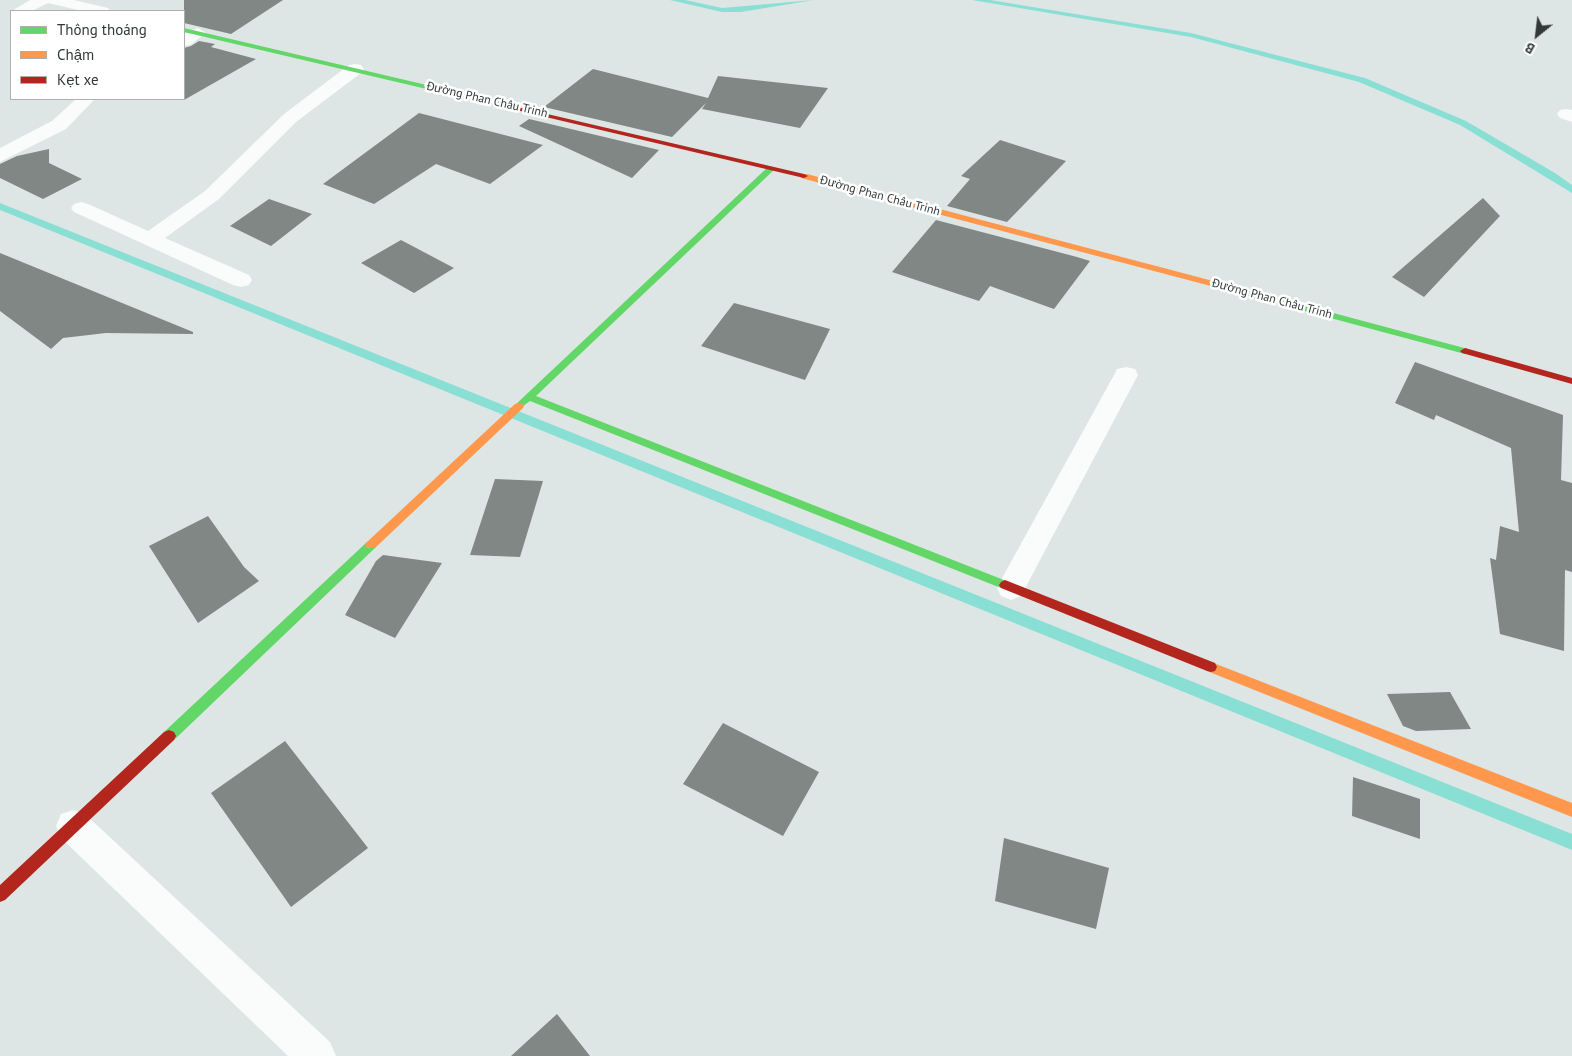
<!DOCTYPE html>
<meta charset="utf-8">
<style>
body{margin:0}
#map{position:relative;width:1572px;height:1056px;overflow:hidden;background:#dde6e4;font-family:"PT Sans",sans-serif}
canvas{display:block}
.legend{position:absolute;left:10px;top:10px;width:175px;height:90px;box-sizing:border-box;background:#fff;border:1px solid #adafaf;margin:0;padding:6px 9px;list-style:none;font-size:15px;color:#313837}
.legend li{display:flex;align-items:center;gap:10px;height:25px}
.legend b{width:25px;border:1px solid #adafaf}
.north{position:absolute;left:1512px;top:10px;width:50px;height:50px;-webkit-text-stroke:4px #fff;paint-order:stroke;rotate:209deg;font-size:14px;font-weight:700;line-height:20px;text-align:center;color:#313837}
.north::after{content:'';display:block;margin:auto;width:18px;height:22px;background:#313837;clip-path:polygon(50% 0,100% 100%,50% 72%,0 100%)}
</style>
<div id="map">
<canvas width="1572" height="1056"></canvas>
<ul class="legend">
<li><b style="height:6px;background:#63d668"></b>Thông thoáng</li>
<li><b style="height:6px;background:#ff974d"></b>Chậm</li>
<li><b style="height:6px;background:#b3261e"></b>Kẹt xe</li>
</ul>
<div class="north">B</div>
</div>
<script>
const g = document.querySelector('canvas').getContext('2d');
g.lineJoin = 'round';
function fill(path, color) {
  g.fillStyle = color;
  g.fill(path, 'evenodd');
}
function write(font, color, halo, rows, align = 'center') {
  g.font = font + ' "PT Sans",sans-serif';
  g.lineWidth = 5;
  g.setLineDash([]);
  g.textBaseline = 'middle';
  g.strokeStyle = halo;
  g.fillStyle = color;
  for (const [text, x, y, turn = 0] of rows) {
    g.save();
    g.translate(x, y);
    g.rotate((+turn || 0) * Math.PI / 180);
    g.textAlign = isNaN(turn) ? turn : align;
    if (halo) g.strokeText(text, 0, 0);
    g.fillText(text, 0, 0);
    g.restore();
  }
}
const stream = new Path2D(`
 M670,0H685L722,8L814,0L741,12H722Z
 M972,0H990L1191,33L1365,78L1466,121L1555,173L1572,185V193L1460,125L1359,82L1191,37Z
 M0,203L1572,834V850L0,210Z`);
const building = new Path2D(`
 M184,0H283L231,34L184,23Z
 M199,41L215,44L211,47L256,59L184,100V48L191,46Z
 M593,69L708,98L718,76L828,88L800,128L702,109L706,103L672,137L544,107Z
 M419,113L543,145L490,184L436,164L374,204L323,184Z
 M529,119L659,150L632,178L519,126Z
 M1000,140L1066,161L1007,222L947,206L970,179L961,176Z
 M49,149V163L82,179L43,199L0,178V164L17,156Z
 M1483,198L1500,216L1424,297L1392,277Z
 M269,199L312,214L271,246L230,226Z
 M936,220L1077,257L1090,261L1054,309L990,286L979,301L892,272Z
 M401,240L454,268L414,293L361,263Z
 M0,253L193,332V334L106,333L63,338L51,349L0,311Z
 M734,303L830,329L805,380L701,346Z
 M1415,362L1563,415L1561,480L1572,483V572L1565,570L1564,651L1500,634L1490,558L1496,560L1500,526L1519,532L1511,448L1436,415L1434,420L1395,403Z
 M495,479L543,481L520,557L470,555Z
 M208,516L244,567L259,581L198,623L149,546Z
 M383,555L442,563L395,638L345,615L376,561Z
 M1450,692L1471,729L1416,731L1403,726L1387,694Z
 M723,723L819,772L783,836L683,784Z
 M285,741L368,848L291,907L211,793Z
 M1353,777L1420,799V839L1352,816Z
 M1004,838L1109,868L1096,929L995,901Z
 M557,1014L590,1056H511Z`);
const street = new Path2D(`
 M30,0H74L108,8L110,11H82L48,3L32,11H12Z
 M198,28L206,33L190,45L184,46V34Z
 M355,64L361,65L364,69L361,73L296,122L219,199L165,238L249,275L252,280L249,285L241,287L233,285L74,212L71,208L74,204L81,202L88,204L148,231L205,191L284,114L349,65Z
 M76,99H95L66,129L0,162V148L52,121Z
 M1566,109L1572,110V122L1560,118L1557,114L1560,110Z
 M1126,367L1135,369L1138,375L1021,596L1011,600L1001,596L997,588L1001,580L1114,375L1117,369Z
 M73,810L85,814L330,1042L336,1056H288L61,838L56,826L61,814Z`);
const fast = new Path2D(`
 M184,28L516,106L520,108L516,110L184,32Z
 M769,166L776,168L536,396L1009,582L1011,585L1009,588H1001L530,401L519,409L514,406Z
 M1210,280L1468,349L1470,351L1465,354L1207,285V281Z
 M371,541L375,542L377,545L375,548L174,740L169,742L164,740L162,736L164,732L367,542Z`);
const slow = new Path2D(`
 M801,174H807L1213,281L1214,283L1213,285H1207L801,178Z
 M519,403L523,404L524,406L523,408L375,548H367L365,545L367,542L515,404Z
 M1211,662L1572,803V817L1207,671L1205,667L1207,663Z`);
const jam = new Path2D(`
 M513,106L804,174L808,176L804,178L516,110L512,108Z
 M1465,348L1572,378V384L1462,353L1460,351Z
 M1005,580L1215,663L1217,667L1215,671L1211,672L1207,671L1001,588L999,585L1001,582Z
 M169,730L174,732L176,736L174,740L5,900L0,902V885L164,732Z`);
const farStreetnames = [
 ["Đường Phan Châu Trinh",487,100,13],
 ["Đường Phan Châu Trinh",880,196,15],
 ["Đường Phan Châu Trinh",1272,299,15]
];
fill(stream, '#8adfd5');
fill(building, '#808785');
fill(street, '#fafbfb');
fill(fast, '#63d668');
fill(slow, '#ff974d');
fill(jam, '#b3261e');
write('12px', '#313837', '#fff', farStreetnames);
</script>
